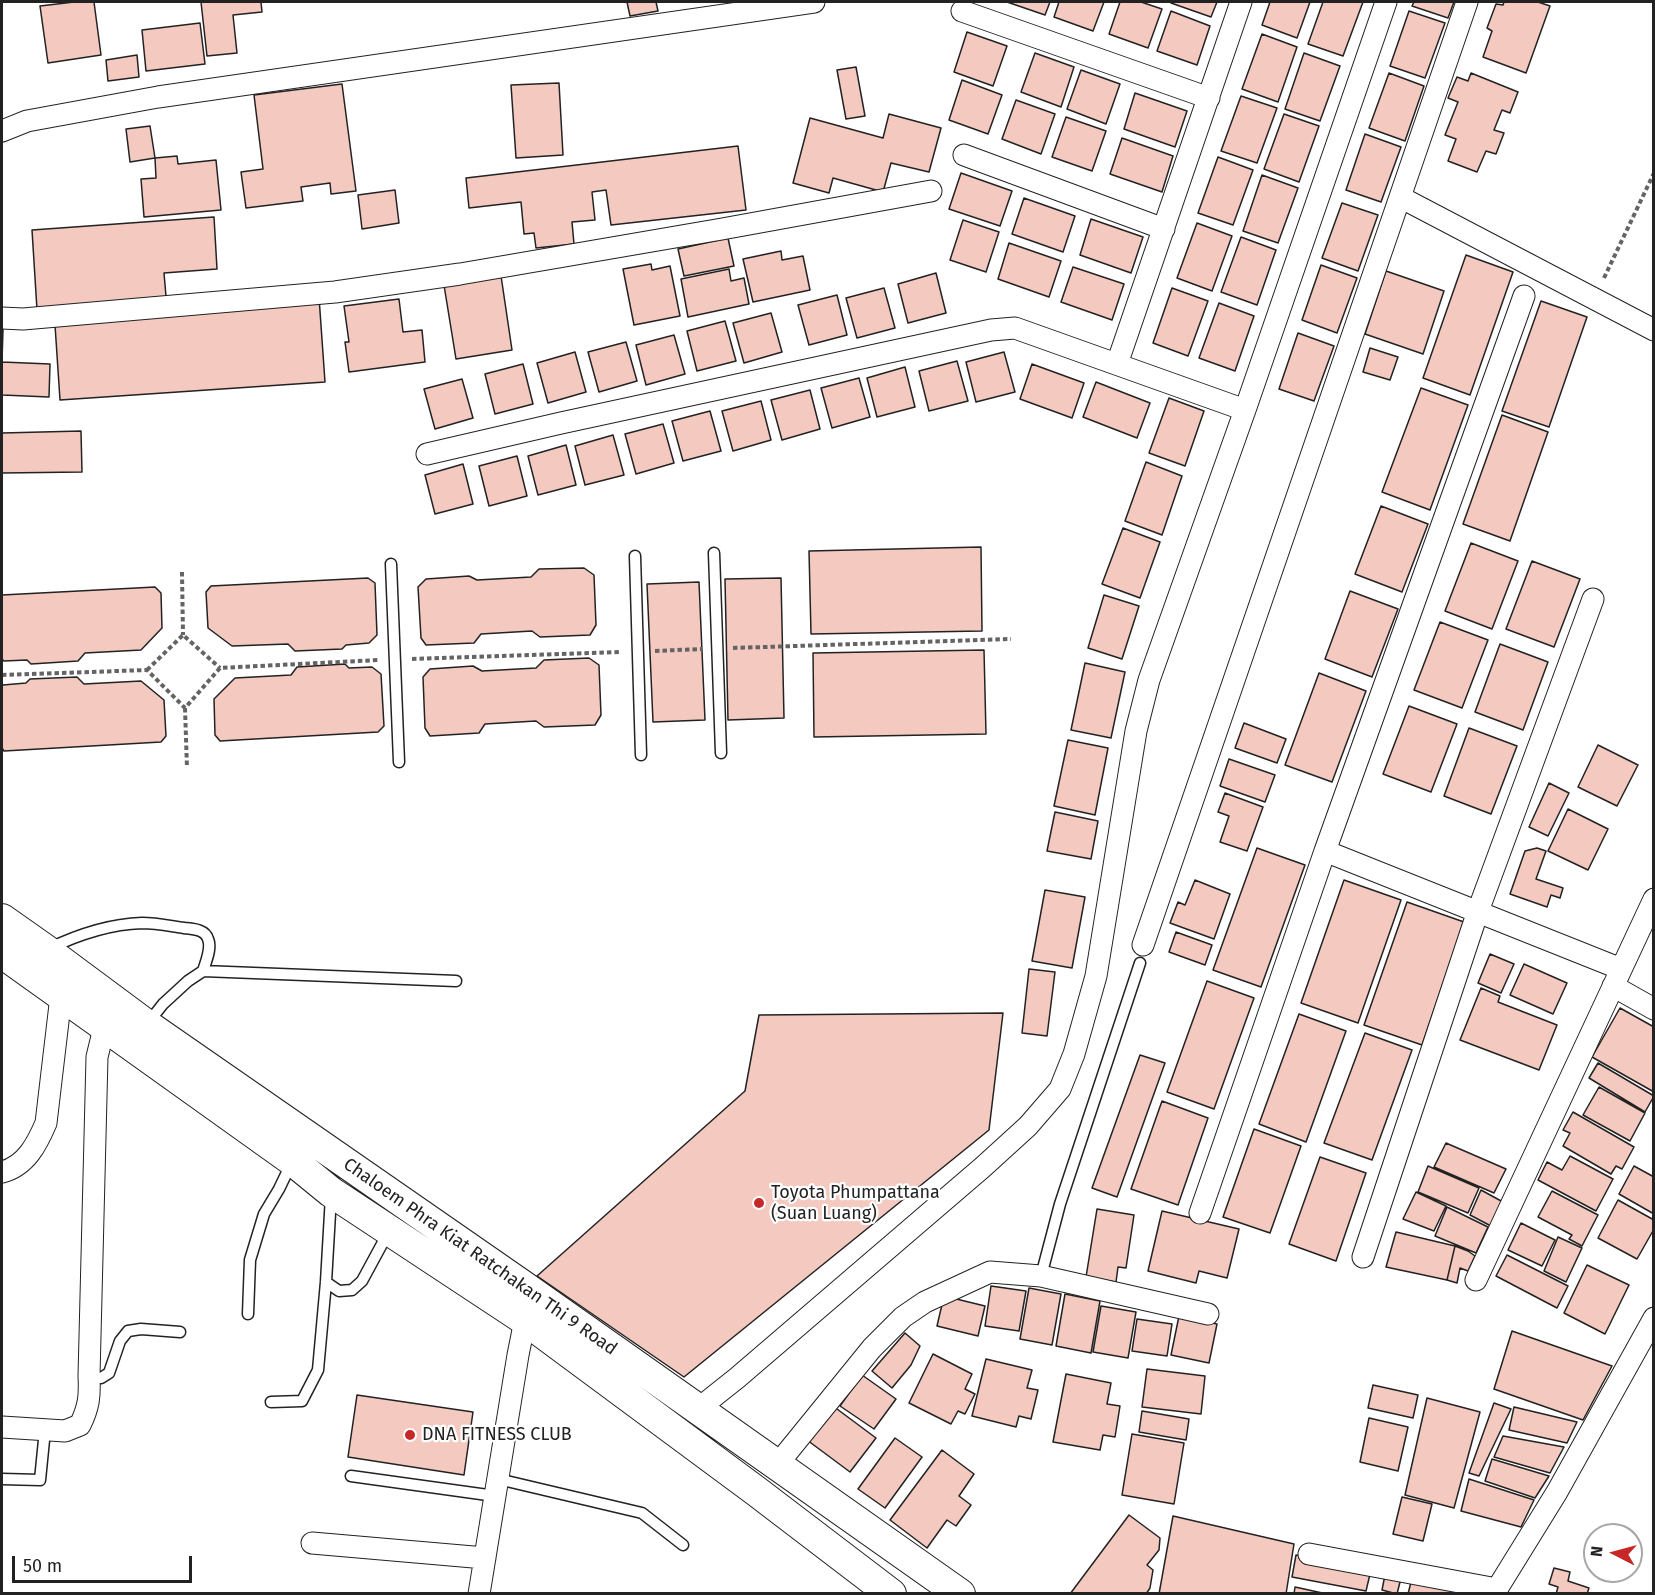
<!DOCTYPE html>
<style>
body{margin:0}
#map{position:relative;width:1655px;height:1595px;overflow:hidden;background:#fff;font-family:"Fira Sans",sans-serif}
canvas{display:block}
.frame{position:absolute;inset:0;border:3px solid #222;pointer-events:none}
.north{position:absolute;left:1583px;top:1523px;width:60px;height:60px;box-sizing:border-box;background:#fff;border:2px solid #a7a7a7;border-radius:50%;rotate:276deg;font-size:16px;font-weight:700;line-height:24px;text-align:center;color:#222}
.north::after{content:'';display:block;margin:auto;width:21px;height:27px;background:#c62828;clip-path:polygon(50% 0,100% 100%,50% 72%,0 100%)}
.scale{position:absolute;left:12px;top:1556px;width:180px;height:27px;box-sizing:border-box;border:3px solid #222;border-top:0;padding-left:8px;font-size:18px;line-height:21px;white-space:nowrap;color:#222;-webkit-text-stroke:4px #fff;paint-order:stroke}
</style>
<div id="map">
<canvas width="1655" height="1595"></canvas>
<div class="frame"></div>
<div class="north">N</div>
<div class="scale">50 m</div>
</div>
<script>
const g = document.querySelector('canvas').getContext('2d');
g.lineJoin = 'round';
function fill(path, color) {
  g.fillStyle = color;
  g.fill(path, 'evenodd');
}
function stroke(path, color, width, dash) {
  g.strokeStyle = color;
  g.lineWidth = width;
  g.lineCap = dash ? 'butt' : 'round';
  g.setLineDash(dash || []);
  g.stroke(path);
}
function write(font, color, halo, rows, align = 'center') {
  g.font = font + ' "Fira Sans",sans-serif';
  g.lineWidth = 4.5;
  g.setLineDash([]);
  g.textBaseline = 'middle';
  g.strokeStyle = halo;
  g.fillStyle = color;
  for (const [text, x, y, turn = 0] of rows) {
    g.save();
    g.translate(x, y);
    g.rotate((+turn || 0) * Math.PI / 180);
    g.textAlign = isNaN(turn) ? turn : align;
    if (halo) g.strokeText(text, 0, 0);
    g.fillText(text, 0, 0);
    g.restore();
  }
}
const building = new Path2D(`
 M74,2H94L101,55L48,63L40,6Z
 M201,2H261L262,12L233,15L237,53L207,56Z
 M627,2H656L658,11L630,16Z
 M1007,2H1050L1045,15Z
 M1059,2H1104L1093,31L1054,17Z
 M1120,2H1141L1162,9L1148,48L1109,34Z
 M1172,2H1217L1211,17L1171,3Z
 M1270,2H1310L1297,38L1262,25Z
 M1323,2H1363L1343,56L1308,44Z
 M1414,2H1454L1448,18L1412,6Z
 M1504,2H1538L1550,6L1526,73L1483,57L1492,31L1487,28L1496,4L1503,5Z
 M1171,11L1210,26L1197,65L1157,51Z
 M1409,11L1445,23L1425,78L1390,66Z
 M200,23L205,64L146,71L142,30Z
 M967,32L1007,46L993,86L954,72Z
 M1262,34L1297,47L1278,102L1242,89Z
 M1035,53L1074,67L1061,107L1021,92Z
 M1304,53L1340,66L1320,121L1285,109Z
 M137,55L139,77L108,81L106,60Z
 M856,67L865,116L846,119L837,70Z
 M1081,70L1120,84L1106,124L1067,109Z
 M1389,73L1424,86L1405,141L1369,128Z
 M1471,73L1518,92L1510,113L1502,110L1494,130L1504,133L1496,154L1486,151L1477,172L1448,161L1456,139L1445,135L1458,102L1448,98L1457,77L1468,81Z
 M962,80L1002,95L988,134L949,120Z
 M559,83L563,155L516,158L511,85Z
 M342,84L356,191L331,194L330,183L301,187L303,201L246,208L241,172L263,169L254,95Z
 M1135,93L1187,111L1175,147L1124,129Z
 M1241,96L1277,108L1257,163L1221,151Z
 M1016,100L1055,114L1041,154L1002,139Z
 M889,114L941,128L929,172L891,163L883,192L833,178L829,193L793,183L810,118L883,138Z
 M1284,114L1319,126L1299,182L1264,169Z
 M1066,117L1106,131L1092,171L1052,157Z
 M150,126L155,158L130,162L126,129Z
 M1365,134L1401,147L1381,202L1346,190Z
 M1122,138L1173,156L1162,192L1110,174Z
 M738,146L746,210L611,225L606,190L592,192L595,220L572,222L574,244L536,248L534,233L524,234L521,202L469,208L466,178Z
 M177,156L178,164L216,160L221,210L144,217L141,179L156,178L155,158Z
 M1218,157L1253,170L1233,225L1198,213Z
 M961,173L1012,191L1000,226L949,209Z
 M1262,175L1298,188L1278,243L1243,231Z
 M395,190L399,223L362,229L358,195Z
 M1024,198L1075,216L1063,252L1012,234Z
 M1342,203L1378,215L1358,271L1322,258Z
 M214,217L217,269L164,273L167,308L319,297L325,382L60,400L55,325L37,310L32,230Z
 M1091,219L1143,237L1131,273L1080,255Z
 M963,220L999,232L986,272L950,260Z
 M1197,223L1232,236L1212,291L1177,278Z
 M1241,237L1276,250L1257,305L1221,292Z
 M728,238L734,266L684,276L678,249Z
 M1009,243L1061,261L1049,297L998,279Z
 M781,251L782,260L803,256L810,290L753,302L743,259Z
 M1466,255L1513,272L1470,395L1423,378Z
 M651,264L652,270L670,266L680,316L634,325L623,269Z
 M1321,265L1357,278L1337,333L1302,320Z
 M1073,267L1124,284L1112,320L1061,302Z
 M500,269L512,350L456,359L443,279Z
 M729,269L731,281L744,278L749,304L688,317L681,279Z
 M1386,271L1444,291L1423,354L1365,334Z
 M936,273L946,313L908,323L898,284Z
 M884,288L895,328L857,338L846,298Z
 M1172,288L1208,301L1188,356L1153,343Z
 M837,295L847,335L809,345L798,305Z
 M399,299L403,332L422,330L425,362L349,372L345,342H349L344,306Z
 M1541,301L1587,317L1549,427L1502,411Z
 M1219,303L1254,316L1235,371L1199,358Z
 M771,313L782,352L744,363L733,323Z
 M725,321L736,361L697,371L687,331Z
 M2,329H3L2,362L50,364L49,397L2,395Z
 M1298,333L1334,346L1314,401L1279,389Z
 M674,335L685,374L646,385L636,345Z
 M626,342L637,381L599,392L588,352Z
 M1370,348L1398,357L1390,380L1363,372Z
 M575,352L586,392L548,403L537,363Z
 M1004,352L1015,392L976,402L966,362Z
 M957,361L968,401L929,411L919,371Z
 M523,364L533,404L495,414L485,374Z
 M1032,364L1084,383L1072,418L1020,399Z
 M905,367L915,407L877,417L867,378Z
 M859,378L870,417L832,428L821,388Z
 M462,379L473,418L435,429L424,389Z
 M1096,382L1150,403L1137,438L1083,417Z
 M1421,388L1468,405L1430,510L1382,492Z
 M810,390L820,429L782,440L771,400Z
 M1169,398L1204,411L1185,466L1149,453Z
 M761,401L771,440L733,451L722,411Z
 M710,411L721,451L683,461L672,421Z
 M1502,415L1548,432L1510,541L1463,524Z
 M663,424L674,463L636,474L625,434Z
 M81,431L82,472L2,473V433Z
 M613,435L624,475L585,485L575,446Z
 M566,445L576,485L538,495L528,456Z
 M517,456L527,496L489,506L479,466Z
 M1146,462L1182,476L1162,535L1125,521Z
 M463,464L473,504L435,514L425,475Z
 M1381,506L1428,524L1402,592L1355,574Z
 M1123,528L1160,542L1140,598L1102,584Z
 M1471,543L1518,561L1492,629L1445,611Z
 M981,547L982,631L811,634L809,551Z
 M1532,561L1580,579L1554,647L1506,629Z
 M584,568L594,575L596,625L590,635L540,637L532,631L481,634L474,643L426,645L421,638L418,587L426,579L469,576L477,580L531,577L539,569Z
 M368,578L375,583L377,635L369,643L346,645L342,649L295,651L288,644L232,646L208,628L206,592L211,586Z
 M781,578L784,718L728,720L725,579Z
 M699,582L705,720L653,722L647,584Z
 M155,587L161,593L162,628L141,650L85,653L78,661L31,664L27,660L4,661L2,659V595Z
 M1350,591L1398,609L1372,677L1325,659Z
 M1104,595L1139,606L1122,659L1088,648Z
 M1440,622L1488,640L1462,708L1414,690Z
 M1500,644L1548,662L1523,730L1475,712Z
 M984,650L986,734L814,737L813,653Z
 M589,658L599,665L601,715L595,725L544,727L536,721L485,724L479,733L430,736L425,728L423,677L430,669L473,666L482,671L536,668L544,660Z
 M1085,663L1125,672L1111,738L1071,730Z
 M345,664L349,668L372,667L381,674L384,726L378,732L220,741L215,735L214,699L235,678L291,675L297,667Z
 M1319,673L1366,691L1332,782L1285,765Z
 M77,677L84,684L141,681L164,700L166,736L161,742L4,751L2,748V687L3,685L26,683L30,679Z
 M1409,706L1457,724L1431,792L1383,774Z
 M1244,723L1286,739L1277,763L1235,748Z
 M1469,728L1517,746L1491,814L1444,796Z
 M1068,740L1108,748L1095,815L1054,806Z
 M1598,745L1638,765L1617,806L1578,787Z
 M1229,759L1275,775L1265,802L1220,786Z
 M1549,783L1569,793L1548,836L1529,827Z
 M1225,793L1263,807L1247,851L1220,842L1229,816L1218,812Z
 M1568,809L1608,829L1588,870L1548,851Z
 M1055,812L1098,821L1091,859L1047,851Z
 M1257,848L1305,865L1261,987L1213,970Z
 M1537,848L1546,851L1536,879L1563,888L1560,898L1551,895L1547,907L1510,894L1525,851Z
 M1195,880L1230,894L1214,939L1170,923L1178,902L1185,905Z
 M1344,880L1401,900L1358,1023L1301,1003Z
 M1045,890L1085,897L1072,968L1032,961Z
 M1407,902L1464,922L1422,1045L1364,1025Z
 M1176,932L1212,945L1205,965L1169,952Z
 M1490,954L1514,964L1501,993L1478,983Z
 M1524,964L1567,983L1553,1014L1510,995Z
 M1029,969L1055,972L1047,1036L1022,1033Z
 M1207,981L1254,998L1214,1109L1167,1092Z
 M1481,988L1500,996L1498,1002L1557,1025L1539,1070L1460,1040Z
 M1620,1008L1654,1027V1092L1592,1057Z
 M1003,1013L989,1130L684,1377L537,1276L745,1091L759,1015Z
 M1299,1014L1346,1031L1306,1142L1259,1124Z
 M1365,1033L1412,1050L1372,1160L1324,1143Z
 M1140,1055L1165,1063L1117,1197L1092,1188Z
 M1598,1063L1654,1096L1645,1112L1589,1078Z
 M1599,1087L1645,1113L1630,1141L1583,1115Z
 M1162,1101L1208,1118L1178,1205L1131,1189Z
 M1573,1112L1634,1147L1622,1169L1616,1166L1611,1174L1563,1146L1570,1133L1563,1130Z
 M1254,1129L1301,1146L1270,1233L1223,1217Z
 M1446,1143L1506,1169L1494,1193L1434,1167Z
 M1570,1156L1613,1179L1596,1211L1538,1180L1547,1162L1562,1170Z
 M1320,1157L1366,1173L1336,1261L1289,1244Z
 M1428,1166L1479,1188L1468,1213L1418,1192Z
 M1634,1166L1654,1177V1214L1619,1194Z
 M1481,1190L1503,1202L1491,1226L1470,1215Z
 M1552,1191L1598,1215L1582,1246L1569,1239L1572,1235L1538,1217Z
 M1416,1192L1446,1206L1434,1231L1403,1219Z
 M1618,1200L1654,1220V1229L1637,1259L1598,1238Z
 M1447,1207L1488,1227L1476,1253L1435,1236Z
 M1097,1209L1134,1215L1126,1268L1118,1267L1116,1282L1086,1277Z
 M1162,1211L1239,1229L1227,1278L1199,1271L1196,1283L1148,1271Z
 M1521,1223L1555,1240L1542,1266L1508,1250Z
 M1396,1232L1455,1246L1447,1280L1386,1267Z
 M1558,1237L1582,1248L1566,1282L1544,1271Z
 M1455,1246L1468,1251L1475,1256L1468,1271L1460,1268L1457,1283L1447,1280Z
 M1507,1255L1568,1286L1557,1308L1496,1276Z
 M1587,1265L1629,1285L1605,1334L1564,1313Z
 M991,1286L1026,1291L1019,1331L985,1326Z
 M1029,1288L1061,1294L1052,1345L1020,1339Z
 M1065,1294L1100,1301L1091,1353L1056,1346Z
 M944,1296L985,1306L978,1336L937,1326Z
 M1101,1306L1136,1312L1128,1358L1093,1352Z
 M1179,1316L1217,1324L1209,1363L1171,1355Z
 M1137,1319L1172,1324L1167,1356L1132,1351Z
 M1512,1331L1612,1366L1583,1420L1494,1389Z
 M905,1333L920,1346L911,1365L892,1388L872,1371Z
 M933,1354L972,1374L965,1389L975,1394L965,1414L958,1411L951,1424L909,1403Z
 M986,1359L1032,1370L1027,1388L1038,1390L1031,1419L1019,1416L1016,1427L972,1416Z
 M1147,1369L1205,1376L1201,1414L1142,1407Z
 M1066,1374L1111,1383L1107,1404L1120,1406L1115,1437L1103,1435L1100,1450L1053,1442Z
 M862,1375L896,1399L874,1429L840,1406Z
 M1373,1385L1418,1395L1413,1418L1368,1408Z
 M357,1395L473,1412L464,1475L348,1457Z
 M1427,1398L1480,1412L1454,1508L1405,1495Z
 M1494,1403L1511,1409L1479,1476L1469,1473Z
 M833,1406L876,1438L850,1472L807,1440Z
 M1514,1407L1577,1422L1567,1443L1509,1430Z
 M1142,1411L1189,1419L1186,1440L1139,1432Z
 M1369,1418L1408,1427L1398,1471L1360,1462Z
 M1132,1434L1184,1443L1174,1504L1122,1495Z
 M1503,1436L1564,1447L1550,1473L1494,1457Z
 M895,1438L922,1457L885,1508L858,1489Z
 M942,1450L974,1474L959,1496L971,1505L956,1526L947,1520L927,1548L890,1520Z
 M1492,1459L1549,1476L1535,1498L1485,1481Z
 M1469,1479L1534,1500L1521,1527L1461,1511Z
 M1402,1497L1432,1504L1423,1541L1393,1534Z
 M1129,1515L1160,1538L1159,1550L1147,1565L1153,1570L1150,1588L1146,1594H1070Z
 M1173,1516L1294,1544L1286,1594H1159Z
 M1296,1555L1371,1570L1366,1591L1292,1577Z
 M1554,1568L1570,1572L1568,1581L1589,1588L1587,1594H1556L1558,1587L1549,1584Z
 M1385,1575L1401,1578L1397,1594L1382,1590Z
 M1412,1578L1470,1594H1408Z
 M1295,1587L1327,1594H1294Z`);
const path = new Path2D(`
 M1604,278L1654,173
 M182,572L183,635
 M733,648L1011,639
 M655,651L702,649
 M412,659L621,652
 M147,670L183,635L220,668
 M2,675L147,670L185,708L220,668L378,660
 M185,708L187,768`);
const lane = new Path2D(`
 M714,553L721,753
 M635,556L641,755
 M391,564L399,762
 M48,949C77,935 110,924 142,923C156,923 170,926 184,928C192,929 205,929 208,939C212,948 206,961 203,971
 M148,1023L163,1004L188,981L203,971L456,981
 M1041,1276L1060,1204L1140,963
 M326,1282L339,1291L352,1290L362,1281L388,1233
 M248,1314L250,1260L264,1214L279,1189L291,1164
 M89,1376L101,1378L109,1373L120,1341L128,1331L141,1329L180,1332
 M271,1402L302,1401L318,1370L326,1282L331,1196
 M351,1476L495,1496
 M2,1479L40,1480L45,1430
 M498,1479L642,1513L683,1545`);
const street = new Path2D(`
 M962,11L1209,98
 M2,131L27,121L158,97L814,2
 M964,155L1164,229
 M1400,197L1654,330
 M2,318L23,319L335,292L460,274L722,229L931,191
 M1117,364L1241,2
 M427,454L561,423L991,330L1015,328L1245,410
 M1325,851L1524,296
 M1143,945L1467,2
 M1613,986L1654,1009
 M2,1172C26,1166 37,1144 46,1123L61,996
 M1200,1213L1325,851L1621,969
 M1363,1257L1478,911L1593,599
 M1476,1280L1654,899
 M698,1409L737,1378L983,1167L1028,1126L1060,1089L1074,1054L1096,976L1136,731L1149,680L1245,410L1386,2
 M2,1427L65,1431L80,1425C89,1407 90,1396 89,1376L97,1057L104,1028
 M777,1465L872,1348L903,1317L925,1302L990,1272L1041,1276L1208,1314
 M312,1543L485,1558
 M1309,1554L1497,1589
 M479,1594L518,1355L525,1320
 M1495,1594L1497,1589L1557,1492L1654,1318`);
const secondary = new Path2D(`
 M2,919L46,950L147,1025L522,1285L960,1594
 M2,953L293,1161L331,1192L525,1320L756,1491L891,1594`);
const markers = [
 [759,1203,6,"#c62828"],
 [410,1435,6,"#c62828"]
];
const poiNames = [
 ["Toyota Phumpattana",771,1193],
 ["(Suan Luang)",771,1214],
 ["DNA FITNESS CLUB",422,1435]
];
const streetNames = [
 ["Chaloem Phra Kiat Ratchakan Thi 9 Road",480,1257,35]
];
fill(building, '#f3c9c0');
stroke(building, '#222', 1.5);
stroke(lane, '#222', 13);
stroke(street, '#222', 23);
stroke(secondary, '#222', 32);
stroke(path, '#646464', 4, [4.5, 3]);
stroke(lane, '#fff', 10);
stroke(street, '#fff', 21);
stroke(secondary, '#fff', 30);
for (const [x, y, r, color] of markers) {
  const dot = new Path2D();
  dot.arc(x, y, r, 0, 2 * Math.PI);
  g.fillStyle = color;
  g.fill(dot);
  stroke(dot, '#fff', 2);
}
write('18px', '#222', '#fff', poiNames, 'left');
write('18px', '#222', '#fff', streetNames);
</script>
